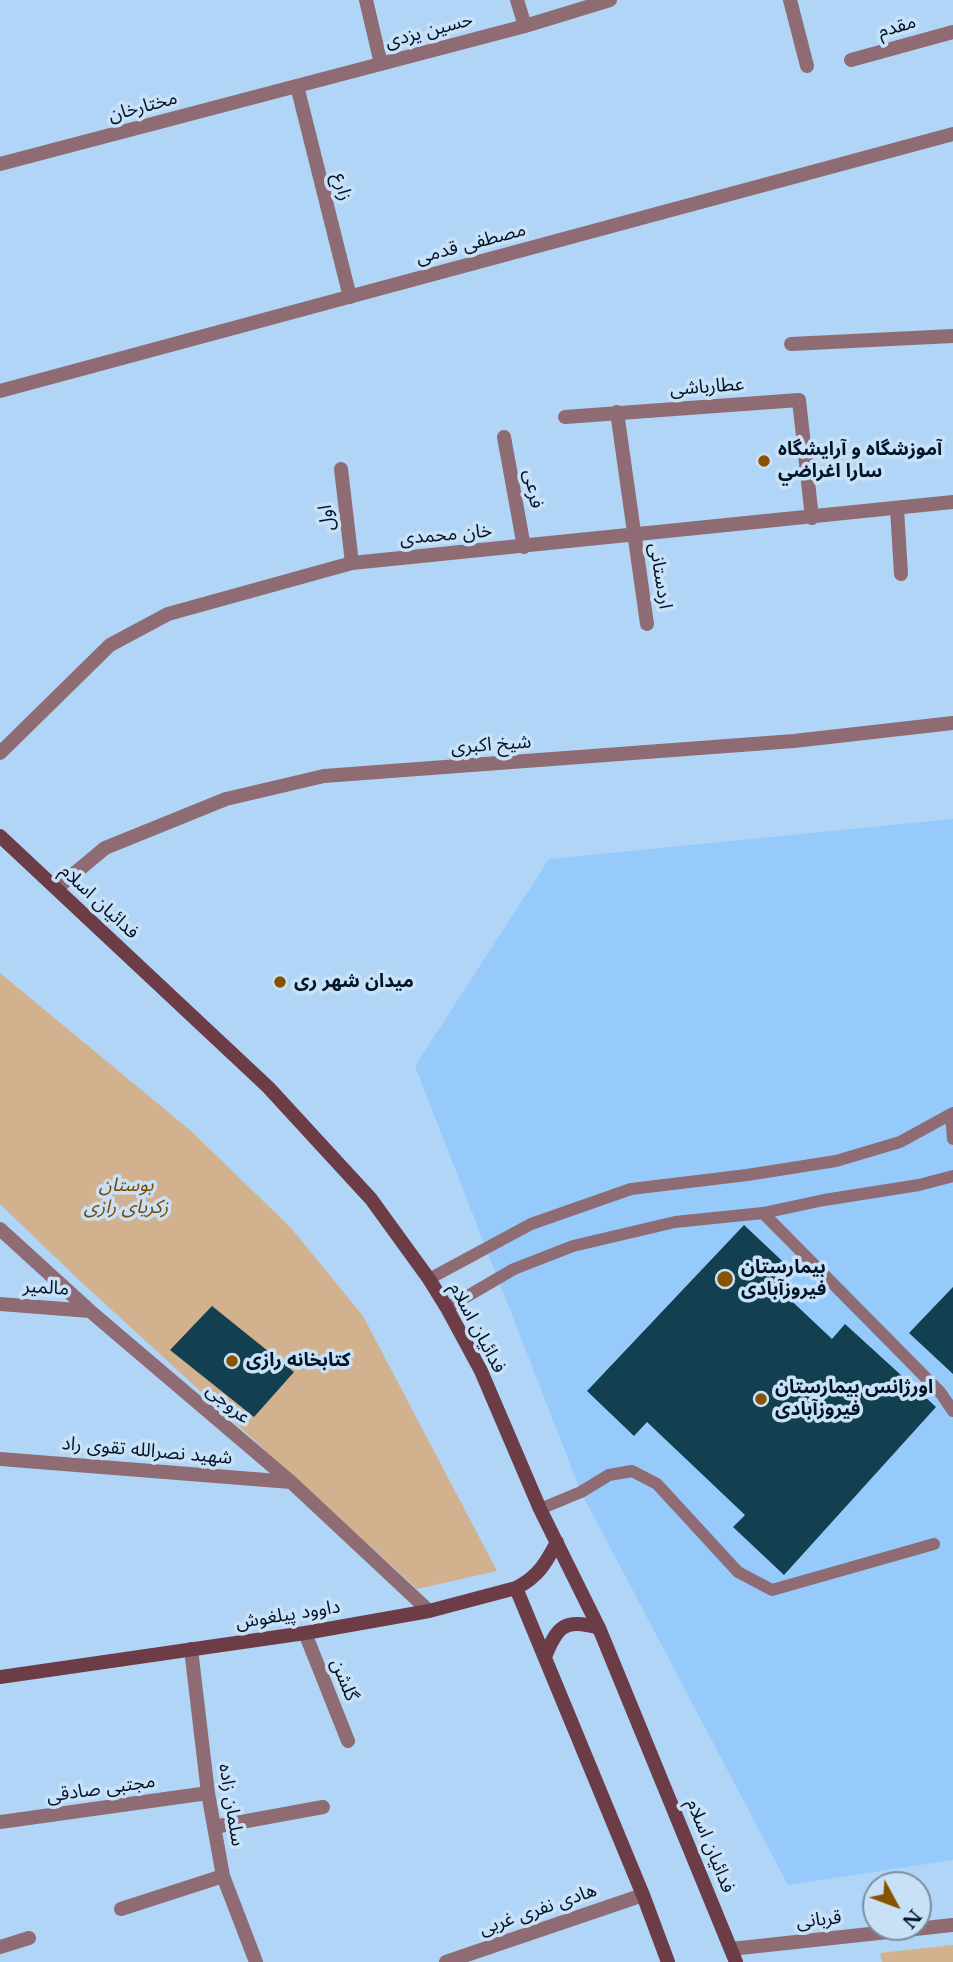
<!DOCTYPE html>
<meta charset="utf-8">
<style>
body{margin:0}
#map{position:relative;width:953px;height:1962px;overflow:hidden;background:#b1d5f6;font-family:"Libre Baskerville",serif}
canvas{display:block}
.north{position:absolute;left:862px;top:1871px;width:70px;height:70px;box-sizing:border-box;background:#c9e1f7;border:2px solid #798fa4;border-radius:50%;rotate:131deg;font-size:19px;font-weight:700;line-height:28px;text-align:center;color:#001428}
.north::after{content:'';display:block;margin:auto;width:24px;height:32px;background:#885201;clip-path:polygon(50% 0,100% 100%,50% 72%,0 100%)}
</style>
<div id="map">
<canvas width="953" height="1962"></canvas>
<div class="north">N</div>
</div>
<script>
const c = document.querySelector('canvas').getContext('2d');
c.lineJoin = 'round';
function paint(path, color) { c.fillStyle = color; c.fill(path, 'evenodd'); }
function trace(path, color, width, dash) { c.strokeStyle = color; c.lineWidth = width; c.lineCap = dash ? 'butt' : 'round'; c.setLineDash(dash || []); c.stroke(path); }
function write(font, color, halo, rows, align = 'center') {
  c.font = font + ' "Libre Baskerville","Noto Sans Arabic",serif'; c.lineWidth = 7; c.setLineDash([]); c.textBaseline = 'middle'; c.strokeStyle = halo; c.fillStyle = color; for (const [text, x, y, turn = 0] of rows) {
    c.save(); c.translate(x, y); c.rotate((+turn || 0) * Math.PI / 180); c.textAlign = isNaN(turn) ? turn : align; if (halo) c.strokeText(text, 0, 0); c.fillText(text, 0, 0); c.restore();
  }
}
paint(new Path2D(`
 M 953,819 L 953,1860 L 788,1885 L 581,1492 L 415,1066 L 549,859 Z`), '#95cafb');
paint(new Path2D(`
 M 0,973 L 191,1131 L 291,1228 L 363,1316 L 497,1571 L 417,1589 L 80,1281 L 0,1204 Z
 M 953,1945 L 953,1962 L 882,1962 L 880,1953 Z`), '#d2b18f');
paint(new Path2D(`
 M 744,1225 L 795,1273 L 780,1290 L 832,1339 L 845,1324 L 936,1407 L 784,1575 L 733,1527 L 745,1515 L 647,1422 L 634,1436 L 587,1391 Z
 M 953,1287 L 953,1374 L 909,1333 Z
 M 212,1306 L 294,1372 L 254,1417 L 170,1350 Z`), '#124050');
trace(new Path2D(`
 M 951,1115 L 953,1139
 M 763,1213 L 940,1392 L 953,1411
 M 429,1279 L 531,1224 L 631,1189 L 747,1175 L 836,1161 L 900,1142 L 953,1113
 M 447,1308 L 514,1269 L 573,1246 L 675,1222 L 763,1213 L 824,1200 L 919,1185 L 953,1176
 M 540,1509 L 581,1492 L 609,1475 L 632,1471 L 657,1484 L 738,1572 L 772,1590 L 934,1544`), '#8f6c73', 12);
trace(new Path2D(`
 M 366,0 L 381,64
 M 517,0 L 525,26
 M 790,0 L 807,66
 M 851,60 L 953,32
 M 297,86 L 350,297
 M 0,164 L 525,26 L 610,0
 M 791,344 L 953,336
 M 617,412 L 647,624
 M 565,417 L 799,400 L 812,518
 M 504,437 L 524,547
 M 341,469 L 352,563
 M 897,509 L 901,574
 M 0,753 L 110,645 L 168,614 L 352,563 L 953,502
 M 0,1229 L 90,1311 L 291,1482 L 429,1611
 M 0,1304 L 90,1311
 M 0,1459 L 291,1482
 M 305,1633 L 348,1741
 M 191,1649 L 208,1793 L 223,1876 L 256,1962
 M 0,1822 L 208,1793
 M 214,1827 L 323,1807
 M 121,1909 L 223,1876
 M 0,1947 L 29,1938
 M 446,1962 L 643,1895`), '#8f6c73', 14);
trace(new Path2D(`
 M 0,391 L 953,134
 M 57,888 L 105,848 L 226,799 L 324,776 L 794,741 L 953,723
 M 731,1949 L 953,1925`), '#8f6c73', 14);
trace(new Path2D(`
 M 0,836 L 268,1087 L 371,1199 L 429,1279 L 447,1308 L 481,1371 L 540,1509 L 599,1628 L 736,1962
 M 516,1588 L 643,1895 L 668,1962
 M 545,1657 C 557,1626 565,1618 599,1628
 M 0,1677 L 305,1633 L 429,1611 L 516,1588 C 538,1577 546,1563 557,1542`), '#6d3d47', 14);
for (const [x, y, r, color] of [
 [764,461,7,"#885201"],
 [280,982,7,"#885201"],
 [725,1279,9,"#885201"],
 [232,1361,7,"#885201"],
 [761,1399,7,"#885201"]
]) { const dot = new Path2D(); dot.arc(x, y, r, 0, 2 * Math.PI); c.fillStyle = color; c.fill(dot); trace(dot, '#c9e1f7', 2.5); }
write('19px', '#001428', '#c9e1f7', [
 ["مقدم",897,27,-16],
 ["حسین یزدی",429,31,-15],
 ["مختارخان",143,107,-15],
 ["زارع",342,187,76],
 ["مصطفی قدمی",471,244,-15],
 ["عطارباشی",707,387,-4],
 ["فرعی",533,489,80],
 ["اول",327,518,-97],
 ["خان محمدی",446,535,-5],
 ["اردستانی",660,576,81],
 ["شیخ اکبری",491,745,-4],
 ["فدائیان اسلام",99,902,43],
 ["مالمیر",46,1288,4],
 ["فدائیان اسلام",477,1328,62],
 ["عروجی",228,1404,40],
 ["شهید نصرالله تقوی راد",147,1451,5],
 ["داوود پیلغوش",288,1615,-9],
 ["گلشن",344,1680,68],
 ["مجتبی صادقی",101,1789,-8],
 ["سلمان زاده",231,1805,81],
 ["فدائیان اسلام",710,1846,68],
 ["هادی نفری غربی",538,1910,-19],
 ["قربانی",819,1920,-6]
]);
write('bold 19px', '#001428', '#c9e1f7', [
 ["آموزشگاه و آرايشگاه",778,450],
 ["سارا اغراضي",778,472],
 ["میدان شهر ری",294,982],
 ["بیمارستان",741,1268],
 ["فیروزآبادی",741,1290],
 ["کتابخانه رازی",246,1361],
 ["اورژانس بیمارستان",775,1388],
 ["فیروزآبادی",775,1410]
], 'left');
write('italic 19px', '#784801', '#c9e1f7', [
 ["بوستان",126,1186],
 ["زکریای رازی",126,1208]
]);
</script>
